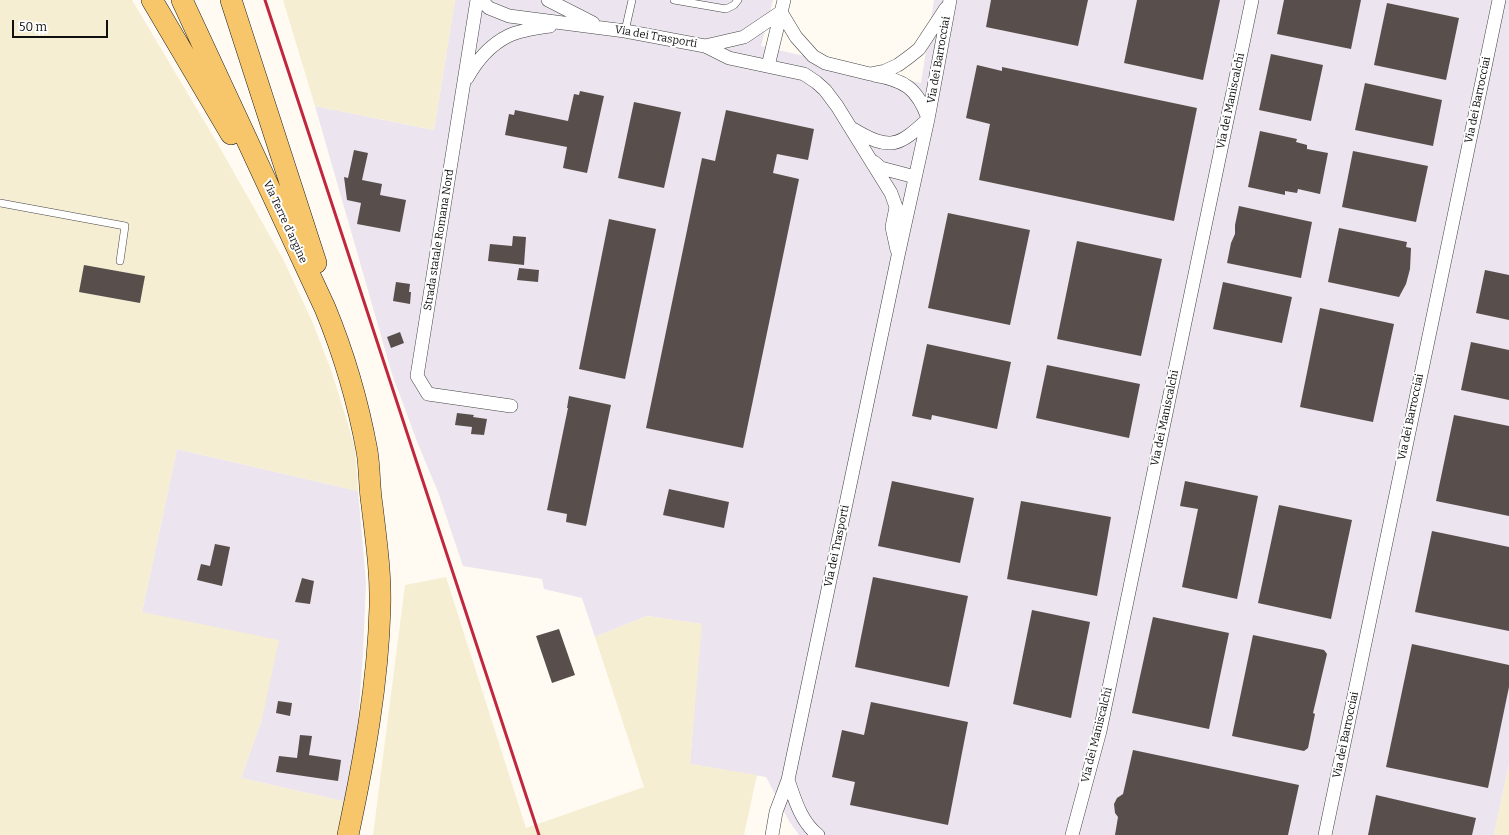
<!DOCTYPE html>
<style>
body{margin:0}
#map{position:relative;width:1509px;height:835px;overflow:hidden;background:#fffbf2;font-family:Bitter,serif}
canvas{display:block}
.scale{position:absolute;left:12px;top:20px;width:96px;height:18px;box-sizing:border-box;border:2px solid #101010;border-top:0;padding-left:5px;font-size:12px;line-height:14px;white-space:nowrap;color:#101010;-webkit-text-stroke:3px #fff;paint-order:stroke}
</style>
<div id="map">
<canvas width="1509" height="835"></canvas>
<div class="scale">50 m</div>
</div>
<script>
const c = document.querySelector('canvas').getContext('2d');
c.lineJoin = 'round';
function paint(path, color) { c.fillStyle = color; c.fill(path, 'evenodd'); }
function trace(path, color, width, dash) { c.strokeStyle = color; c.lineWidth = width; c.lineCap = dash ? 'butt' : 'round'; c.setLineDash(dash || []); c.stroke(path); }
function write(font, color, halo, rows, align = 'center') {
  c.font = font + ' Bitter,serif'; c.lineWidth = 4; c.setLineDash([]); c.textBaseline = 'middle'; c.strokeStyle = halo; c.fillStyle = color; for (const [text, x, y, turn = 0] of rows) {
    c.save(); c.translate(x, y); c.rotate((+turn || 0) * Math.PI / 180); c.textAlign = isNaN(turn) ? turn : align; if (halo) c.strokeText(text, 0, 0); c.fillText(text, 0, 0); c.restore();
  }
}
paint(new Path2D(`
 M 455,0 L 773,0 L 761,46 L 921,83 L 934,0 L 1509,0 L 1509,764 L 1494,835 L 799,835 L 789,821 L 766,777 L 690,764 L 701,624 L 647,616 L 595,637 L 582,598 L 544,589 L 542,579 L 463,566 L 438,492 L 418,444 L 392,374 L 315,106 L 434,130 Z
 M 177,449 L 358,491 L 366,583 L 363,653 L 356,748 L 347,802 L 241,778 L 262,719 L 142,612 Z`), '#ece4ee');
paint(new Path2D(`
 M 0,0 L 132,0 L 216,141 L 266,229 L 284,261 L 312,321 L 331,370 L 347,421 L 355,449 L 358,491 L 177,449 L 142,612 L 279,640 L 262,719 L 241,778 L 347,802 L 339,835 L 0,835 Z
 M 283,0 L 455,0 L 434,130 L 315,106 Z
 M 446,577 L 526,828 L 644,787 L 595,637 L 647,616 L 702,624 L 690,764 L 757,775 L 744,835 L 373,835 L 405,585 Z
 M 1509,764 L 1509,835 L 1494,835 Z`), '#f5eed2');
paint(new Path2D(`
 M 991,0 L 1088,0 L 1078,46 L 986,27 Z
 M 1137,0 L 1220,0 L 1203,80 L 1124,63 Z
 M 1284,0 L 1361,0 L 1351,49 L 1277,34 Z
 M 1387,3 L 1459,18 L 1446,80 L 1374,65 Z
 M 1271,54 L 1323,65 L 1311,121 L 1259,110 Z
 M 977,65 L 1002,71 L 1002,67 L 1197,108 L 1174,221 L 979,180 L 990,124 L 966,118 Z
 M 1365,83 L 1442,100 L 1433,146 L 1355,130 Z
 M 580,91 L 604,96 L 587,173 L 563,168 L 567,147 L 505,135 L 509,114 L 514,115 L 515,110 L 568,121 L 574,94 L 579,95 Z
 M 634,102 L 681,112 L 664,188 L 618,178 Z
 M 726,110 L 814,129 L 808,160 L 777,154 L 773,173 L 799,179 L 743,448 L 646,428 L 702,158 L 715,161 Z
 M 1260,131 L 1297,139 L 1296,142 L 1307,145 L 1307,149 L 1328,153 L 1320,194 L 1298,189 L 1297,193 L 1285,191 L 1285,195 L 1248,187 Z
 M 354,150 L 368,153 L 362,180 L 382,184 L 380,195 L 406,200 L 400,232 L 357,224 L 361,203 L 347,200 L 344,177 L 348,178 Z
 M 1353,151 L 1428,166 L 1416,222 L 1342,207 Z
 M 1239,206 L 1312,222 L 1301,278 L 1227,263 L 1231,243 L 1235,234 L 1235,225 Z
 M 948,213 L 1030,230 L 1010,325 L 928,308 Z
 M 609,219 L 656,229 L 625,379 L 579,369 Z
 M 1339,228 L 1407,242 L 1406,247 L 1411,248 L 1410,269 L 1406,284 L 1399,297 L 1328,282 Z
 M 513,236 L 526,237 L 524,265 L 488,261 L 490,244 L 512,246 Z
 M 1077,241 L 1162,259 L 1141,356 L 1057,339 Z
 M 84,265 L 145,276 L 140,303 L 79,292 Z
 M 519,268 L 539,270 L 538,282 L 517,280 Z
 M 1485,270 L 1509,275 L 1509,320 L 1476,313 Z
 M 396,282 L 410,284 L 409,292 L 411,292 L 410,304 L 393,301 Z
 M 1223,282 L 1292,297 L 1282,343 L 1213,329 Z
 M 1320,308 L 1394,324 L 1373,422 L 1300,407 Z
 M 400,332 L 404,343 L 391,348 L 387,337 Z
 M 1471,342 L 1509,350 L 1509,400 L 1461,390 Z
 M 927,344 L 1011,362 L 997,429 L 932,415 L 931,420 L 912,416 Z
 M 1047,365 L 1140,384 L 1129,438 L 1036,418 Z
 M 569,396 L 611,405 L 586,526 L 566,522 L 567,514 L 547,510 L 568,408 L 567,408 Z
 M 457,413 L 474,415 L 473,417 L 487,419 L 484,435 L 471,434 L 472,427 L 455,425 Z
 M 1454,415 L 1509,426 L 1509,516 L 1436,501 Z
 M 892,481 L 974,498 L 960,563 L 878,546 Z
 M 1185,481 L 1258,496 L 1237,599 L 1182,587 L 1198,509 L 1180,506 Z
 M 669,489 L 729,502 L 724,528 L 663,515 Z
 M 1021,501 L 1111,517 L 1097,596 L 1007,579 Z
 M 1279,505 L 1352,520 L 1331,619 L 1258,603 Z
 M 1432,531 L 1509,547 L 1509,631 L 1415,612 Z
 M 215,544 L 230,547 L 222,586 L 197,580 L 201,564 L 210,566 Z
 M 873,577 L 968,596 L 949,687 L 855,667 Z
 M 302,578 L 314,581 L 310,604 L 295,602 Z
 M 1032,610 L 1090,622 L 1071,718 L 1013,704 Z
 M 1153,617 L 1229,633 L 1209,729 L 1132,713 Z
 M 559,629 L 575,675 L 552,683 L 536,636 Z
 M 1253,635 L 1324,650 L 1327,654 L 1313,713 L 1315,714 L 1308,748 L 1304,751 L 1232,736 Z
 M 1412,644 L 1509,665 L 1509,687 L 1488,788 L 1386,767 Z
 M 278,701 L 292,703 L 290,716 L 276,713 Z
 M 871,702 L 968,722 L 948,825 L 850,805 L 855,782 L 832,777 L 842,730 L 864,735 Z
 M 300,735 L 312,736 L 309,755 L 341,760 L 338,781 L 276,772 L 279,756 L 297,758 Z
 M 1133,750 L 1299,785 L 1288,835 L 1115,835 L 1118,817 L 1115,813 L 1114,804 L 1117,798 L 1123,794 Z
 M 1376,795 L 1476,818 L 1472,835 L 1368,835 Z`), '#584f4c');
const lane = new Path2D(`
 M 674,0 L 726,9 L 734,5 L 738,0
 M 625,31 L 632,0
 M 0,203 L 125,226 L 120,261`);
const street = new Path2D(`
 M 477,0 L 417,376 L 428,394 L 511,406
 M 481,0 L 489,8 L 509,16 L 625,31 L 705,46 L 729,58 L 804,74 L 816,82 L 825,90 L 837,106 L 891,193 L 896,207 L 892,227 L 897,250
 M 548,0 L 593,23
 M 781,12 L 796,37 L 813,56 L 825,63 L 870,74 L 885,71 L 898,65 L 909,57 L 919,49 L 946,8
 M 705,46 L 744,37 L 781,12
 M 768,66 L 784,0
 M 874,75 C 904,80 917,88 928,118
 M 467,78 C 476,62 490,45 508,36 C 520,30 536,28 550,26
 M 853,129 C 890,151 898,147 928,119
 M 874,162 L 881,168 L 915,177
 M 788,780 C 795,800 801,822 818,835
 M 772,835 L 776,812 L 788,780 L 898,256 L 928,119 L 950,0
 M 1072,835 L 1100,731 L 1252,0
 M 1325,835 L 1499,0`);
const primary = new Path2D(`
 M 152,0 L 231,134
 M 182,0 L 325,308 C 344,354 358,402 367,451 C 370,469 369,487 372,505 C 376,539 381,573 380,607 C 378,684 364,760 348,835
 M 231,0 L 316,263`);
trace(lane, '#434343', 8);
trace(street, '#434343', 14);
trace(primary, '#212121', 22);
trace(lane, '#fff', 7);
trace(street, '#fff', 13);
trace(primary, '#f7c66a', 21);
trace(new Path2D(`
 M 265,0 L 539,835`), '#c0273f', 3);
write('11px', '#101010', '#fff', [
 ["Via dei Trasporti",656,37,10],
 ["Via dei Barrocciai",939,60,-80],
 ["Via dei Barrocciai",1478,100,-78],
 ["Via dei Maniscalchi",1231,101,-78],
 ["Via Terre d'argine",285,222,65],
 ["Strada statale Romana Nord",439,240,-81],
 ["Via dei Barrocciai",1411,417,-78],
 ["Via dei Maniscalchi",1165,418,-78],
 ["Via dei Trasporti",837,546,-78],
 ["Via dei Maniscalchi",1097,735,-76],
 ["Via dei Barrocciai",1346,735,-78]
]);
</script>
